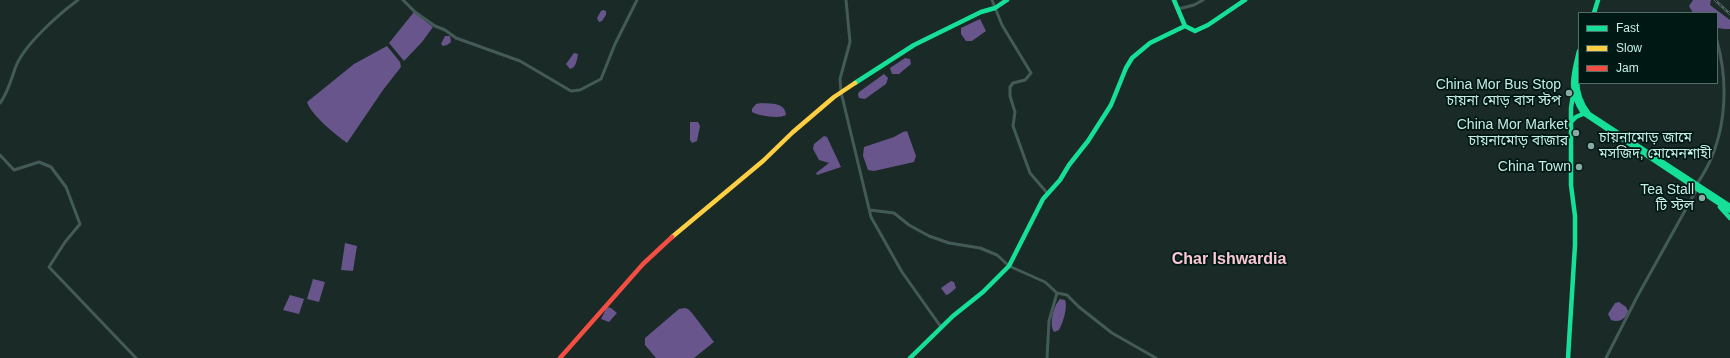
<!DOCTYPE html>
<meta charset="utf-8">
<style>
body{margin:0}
#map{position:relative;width:1730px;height:358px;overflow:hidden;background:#192a27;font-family:Arial,sans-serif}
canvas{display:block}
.legend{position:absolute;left:1578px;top:12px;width:140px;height:72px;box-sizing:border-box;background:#001813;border:1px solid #4f6e67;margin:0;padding:5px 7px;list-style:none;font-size:12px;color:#c5efe6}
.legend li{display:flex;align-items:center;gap:8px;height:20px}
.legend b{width:20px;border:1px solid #4f6e67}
</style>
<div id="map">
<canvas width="1730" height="358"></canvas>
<ul class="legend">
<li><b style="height:5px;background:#16e098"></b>Fast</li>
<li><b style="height:5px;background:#ffcf43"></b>Slow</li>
<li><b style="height:5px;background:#f24e42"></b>Jam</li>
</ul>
</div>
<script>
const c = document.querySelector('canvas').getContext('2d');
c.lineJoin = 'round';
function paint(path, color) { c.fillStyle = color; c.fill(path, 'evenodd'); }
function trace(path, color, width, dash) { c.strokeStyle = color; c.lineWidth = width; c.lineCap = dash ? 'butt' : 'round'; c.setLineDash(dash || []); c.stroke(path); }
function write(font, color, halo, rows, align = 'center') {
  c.font = font + ' Arial,"Noto Sans Bengali",sans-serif'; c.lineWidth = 3.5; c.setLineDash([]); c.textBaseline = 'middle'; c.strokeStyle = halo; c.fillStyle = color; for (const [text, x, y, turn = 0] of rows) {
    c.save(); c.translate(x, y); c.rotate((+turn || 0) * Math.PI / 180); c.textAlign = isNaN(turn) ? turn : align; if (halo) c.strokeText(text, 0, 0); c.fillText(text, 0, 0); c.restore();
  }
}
paint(new Path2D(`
 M 1693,0 L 1711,0 L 1710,5 L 1730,20 L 1730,29 L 1725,29 L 1717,28 L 1717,13 L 1693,13 L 1689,6 Z
 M 603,10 L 606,11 L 606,15 L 602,21 L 599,22 L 597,18 L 601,11 Z
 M 414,12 L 433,27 L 422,42 L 404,61 L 389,43 Z
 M 980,19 L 986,31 L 972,41 L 966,41 L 961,34 L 961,28 Z
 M 445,36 L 450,36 L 451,42 L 447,45 L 443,46 L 441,44 Z
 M 387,46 L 400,62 L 401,67 L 383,90 L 347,143 C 336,135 311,115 307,102 L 354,64 Z
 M 574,53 L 578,54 C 577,60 576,68 570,69 L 566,64 Z
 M 905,58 L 910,59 L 911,64 L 899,74 L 892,74 L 890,68 Z
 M 884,74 L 888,78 L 886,84 L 865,99 L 859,98 L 858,94 L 859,92 Z
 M 761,103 C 771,104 785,102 786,115 C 780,119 759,116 752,112 L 752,109 L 756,104 Z
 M 690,122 L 698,122 L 700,126 L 697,141 L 692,143 L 690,140 Z
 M 907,131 L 916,156 L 914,162 L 874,171 L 868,170 L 863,156 L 864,147 L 894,137 L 903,132 Z
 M 824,136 L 827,137 L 841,167 L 817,175 L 816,173 L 829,163 L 819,160 L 813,149 L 814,144 Z
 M 345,243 L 357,246 L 353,271 L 341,270 Z
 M 313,279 L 325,282 L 319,302 L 307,299 Z
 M 951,281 L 954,282 L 956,288 L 949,294 L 946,295 L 941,288 Z
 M 290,295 L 304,299 L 299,314 L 283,310 Z
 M 1060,299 L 1065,300 C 1068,307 1063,323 1059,330 L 1054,332 C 1049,325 1053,306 1060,299 Z
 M 1619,302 L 1626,307 L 1628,311 C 1626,319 1619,323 1611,320 L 1608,314 L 1615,303 Z
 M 607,307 L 611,308 L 617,313 L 609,322 L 601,319 Z
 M 685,308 L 688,309 L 692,313 L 714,342 L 694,358 L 656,358 L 645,345 L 645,338 L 679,309 Z`), '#68558b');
trace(new Path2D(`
 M 403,0 L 415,12 L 435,26 L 445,30 L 456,38 L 520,61 L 571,91 L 580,90 L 601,79 L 615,44 L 637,0
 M 846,0 L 850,42 L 840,79 L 841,92 L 871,217 L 902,272 L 941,327
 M 992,0 L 1002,25 L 1031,73 L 1025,80 L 1013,83 L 1010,87 L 1010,96 L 1015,112 L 1013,126 L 1030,173 L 1048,194
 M 1178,9 L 1194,5 L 1203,0
 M 0,103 C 9,91 11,79 16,66 C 25,44 59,14 78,0
 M 0,155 L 14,170 L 39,162 L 51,167 L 66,187 L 80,224 L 65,242 L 49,267 L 136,358
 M 1696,185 C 1726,144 1730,88 1717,41
 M 870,210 L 894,213 L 909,225 L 929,236 L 949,243 L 980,248 L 997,255 L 1009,266 L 1045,282 L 1057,293 L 1067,295 L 1079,307 L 1112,333 L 1156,358
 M 1047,358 L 1049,321 L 1057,293
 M 1606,358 L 1637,297 L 1697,189`), '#445a57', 3);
trace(new Path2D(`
 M 1174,0 L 1185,26 L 1195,31 L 1208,25 L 1245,0
 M 1594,13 L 1598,0
 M 1579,51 C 1573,75 1568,91 1583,113 L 1730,211
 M 1578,69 C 1575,86 1578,100 1589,114 L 1730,206
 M 855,83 L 914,45 L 981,12 L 995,8 L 1007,0
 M 1571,122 L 1576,117 L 1585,113
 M 1720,207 L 1730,218
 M 910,358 L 953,316 L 983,292 L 1009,266 L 1043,199 L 1060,180 L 1069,165 L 1088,141 L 1111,105 L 1126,68 L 1132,58 L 1150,43 L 1185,26
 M 1568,358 L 1575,245 L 1575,216 L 1571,185 L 1571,108 L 1573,95`), '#16e098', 4.5);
trace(new Path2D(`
 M 672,237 L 763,161 L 793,132 L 834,97 L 855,83`), '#ffcf43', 4.5);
trace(new Path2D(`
 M 560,358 L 643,264 L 672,237`), '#f24e42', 4.5);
const rail = new Path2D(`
 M 1715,0 L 1730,14`);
trace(rail, '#546663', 2.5);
trace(rail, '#001813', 1, [3]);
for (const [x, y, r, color] of [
 [1569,93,4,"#89aaa3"],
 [1576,133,4,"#89aaa3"],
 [1591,146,4,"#89aaa3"],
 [1579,167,4,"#89aaa3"],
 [1702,198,4,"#89aaa3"]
]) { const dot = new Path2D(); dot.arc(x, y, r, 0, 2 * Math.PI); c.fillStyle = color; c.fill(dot); trace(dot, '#001813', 1.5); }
write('14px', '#c5efe6', '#001813', [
 ["China Mor Bus Stop",1561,85],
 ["চায়না মোড় বাস স্টপ",1561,101],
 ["China Mor Market",1568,125],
 ["চায়নামোড় বাজার",1568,141],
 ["চায়নামোড় জামে",1599,138,"left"],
 ["মসজিদ, মোমেনশাহী",1599,154,"left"],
 ["China Town",1571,167],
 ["Tea Stall",1694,190],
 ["টি স্টল",1694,206]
], 'right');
write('bold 16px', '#fac7d4', '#001813', [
 ["Char Ishwardia",1229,260]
]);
</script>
